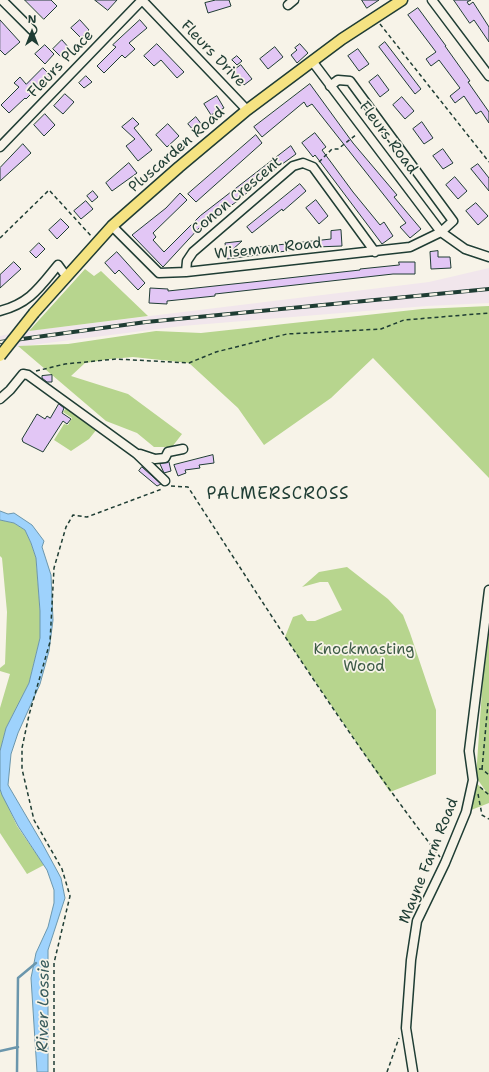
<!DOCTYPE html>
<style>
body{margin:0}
#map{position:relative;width:489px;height:1072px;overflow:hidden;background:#f7f3e8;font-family:"Shantell Sans",sans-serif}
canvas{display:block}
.north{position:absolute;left:12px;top:12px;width:40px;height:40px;-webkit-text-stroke:3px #f7f3e8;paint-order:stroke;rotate:0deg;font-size:11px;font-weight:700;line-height:16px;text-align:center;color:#1f3d34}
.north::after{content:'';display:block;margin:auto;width:14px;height:18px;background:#1f3d34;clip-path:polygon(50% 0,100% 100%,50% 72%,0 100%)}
</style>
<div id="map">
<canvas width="489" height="1072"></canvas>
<div class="north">N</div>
</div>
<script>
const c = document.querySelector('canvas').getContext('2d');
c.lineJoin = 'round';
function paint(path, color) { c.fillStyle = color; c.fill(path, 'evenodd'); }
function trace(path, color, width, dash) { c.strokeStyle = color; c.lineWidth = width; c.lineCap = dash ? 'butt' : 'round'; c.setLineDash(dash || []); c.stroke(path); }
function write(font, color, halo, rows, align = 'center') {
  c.font = font + ' "Shantell Sans",sans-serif'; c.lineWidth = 3.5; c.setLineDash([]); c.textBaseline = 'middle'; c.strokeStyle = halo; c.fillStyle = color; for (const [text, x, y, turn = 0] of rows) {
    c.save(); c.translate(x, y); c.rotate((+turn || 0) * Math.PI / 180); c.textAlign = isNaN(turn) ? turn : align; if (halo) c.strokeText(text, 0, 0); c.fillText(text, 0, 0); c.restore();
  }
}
paint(new Path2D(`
 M 489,268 L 489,303 L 427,306 L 182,326 L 0,349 L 0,336 L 19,332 L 429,282 Z`), '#f1e6ec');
paint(new Path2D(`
 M 85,269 L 94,276 L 101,271 L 148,316 L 29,331 Z
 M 489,306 L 489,478 L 373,358 L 331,398 L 264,445 L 238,408 L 189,363 L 133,357 L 111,359 L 85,363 L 71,376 L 128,394 L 182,434 L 172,447 L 154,447 L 137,433 L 106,421 L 18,346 L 68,344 L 156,331 L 201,333 L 422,309 Z
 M 67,407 L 97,429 L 89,439 L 71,451 L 54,440 L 64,424 L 68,425 L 72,418 L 63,412 Z
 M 0,520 L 14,523 L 25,530 L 31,543 L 36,558 L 40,611 L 40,638 L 29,683 L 6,728 L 0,751 L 0,708 L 10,674 L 0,671 L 0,668 L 5,664 L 7,612 L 2,558 L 0,556 Z
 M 347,567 L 388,599 L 403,615 L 410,633 L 436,710 L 436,774 L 390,792 L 285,637 L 293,617 L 302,614 L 307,621 L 315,621 L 342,610 L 328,582 L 320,582 L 302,587 L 319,572 Z
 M 489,590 L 489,803 L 466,812 L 473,780 L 487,793 L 476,777 Z
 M 0,789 L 17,826 L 44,865 L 27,874 L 0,833 Z`), '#b7d58e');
const water = new Path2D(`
 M 0,511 L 8,514 L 14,513 L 32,525 L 44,541 L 42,547 L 51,575 L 53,620 L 49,651 L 40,684 L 18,733 L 11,754 L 8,785 L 42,843 L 61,878 L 65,898 L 48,950 L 48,1072 L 37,1072 L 31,978 L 36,953 L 48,927 L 54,903 L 54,890 L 47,870 L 18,826 L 2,795 L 0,789 L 0,751 L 6,728 L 29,683 L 40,638 L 40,611 L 36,558 L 31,543 L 25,530 L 14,523 L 0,520 Z`);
paint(water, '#9ed2fc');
trace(water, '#6b96ac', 1);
trace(new Path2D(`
 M 0,1051 L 18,1047
 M 17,1072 L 18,978 L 36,963`), '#6b96ac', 2.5);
const building = new Path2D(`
 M 25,0 L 51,0 L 57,6 L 44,19 Z
 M 95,0 L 117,0 L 108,10 Z
 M 216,0 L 229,0 L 231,6 L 208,13 L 205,3 Z
 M 362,0 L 379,0 L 367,8 Z
 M 454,0 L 471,0 L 467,2 L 469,5 L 473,2 L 489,27 L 489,42 L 474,20 L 470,23 Z
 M 418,8 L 446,46 L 445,46 L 470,81 L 468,82 L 489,112 L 489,123 L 481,111 L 476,114 L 464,96 L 455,103 L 450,96 L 460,88 L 439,60 L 431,66 L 426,59 L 436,52 L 408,15 Z
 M 0,20 L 20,42 L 5,55 L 0,50 Z
 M 80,20 L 89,30 L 81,38 L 71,28 Z
 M 140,20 L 147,28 L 129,43 L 135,49 L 125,58 L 122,55 L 104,73 L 97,66 L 116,47 L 113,45 Z
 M 62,40 L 70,49 L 61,57 L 53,49 Z
 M 385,42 L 421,89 L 415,94 L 379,47 Z
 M 157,44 L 184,72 L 177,78 L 161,60 L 154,66 L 144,56 Z
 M 300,44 L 308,53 L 297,63 L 291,55 L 297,50 L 295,48 Z
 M 45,45 L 54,54 L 45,64 L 35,54 Z
 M 275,47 L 283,57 L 268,69 L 260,59 Z
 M 358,49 L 369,64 L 359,71 L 348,56 Z
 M 237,56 L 242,61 L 237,65 L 232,60 Z
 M 241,65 L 252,79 L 244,85 L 233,71 Z
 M 43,68 L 50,75 L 26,99 L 25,98 L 9,113 L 1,105 L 19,87 L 14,83 L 20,77 L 26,84 Z
 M 378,75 L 389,90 L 380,97 L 369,82 Z
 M 86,76 L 92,82 L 84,88 L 79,83 Z
 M 310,84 L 353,143 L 397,195 L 394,197 L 421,229 L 410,238 L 400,227 L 406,223 L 312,104 L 307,107 L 304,102 L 262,137 L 254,127 Z
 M 65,94 L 74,102 L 63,114 L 54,106 Z
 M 217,96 L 224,108 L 211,115 L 204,104 Z
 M 402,97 L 414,111 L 405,119 L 393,105 Z
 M 45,114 L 55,125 L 44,136 L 34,125 Z
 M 196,117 L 202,125 L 194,131 L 188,124 Z
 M 133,118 L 139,124 L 134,128 L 152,150 L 138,161 L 126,146 L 135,139 L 122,127 Z
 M 422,122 L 433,138 L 424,144 L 413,129 Z
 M 168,124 L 179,136 L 167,147 L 156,135 Z
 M 315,133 L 326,147 L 322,150 L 353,192 L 380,225 L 384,222 L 393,236 L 382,244 L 315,155 L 313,157 L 302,143 Z
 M 256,135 L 262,143 L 196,202 L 188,194 Z
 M 23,144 L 31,153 L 0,181 L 0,168 Z
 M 291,146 L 296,154 L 263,178 L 239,200 L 200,227 L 163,267 L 132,235 L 166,208 L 180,193 L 187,200 L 153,233 L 156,237 L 153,240 L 164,252 L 200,216 Z
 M 443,149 L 453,163 L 443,169 L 433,156 Z
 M 129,163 L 137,173 L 112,191 L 106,183 Z
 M 478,164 L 489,178 L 489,191 L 471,169 Z
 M 455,177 L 467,191 L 458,199 L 446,185 Z
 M 300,184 L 306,191 L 283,211 L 282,209 L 252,233 L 247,227 Z
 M 93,191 L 98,197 L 92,202 L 87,196 Z
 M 316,200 L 328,216 L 319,224 L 306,208 Z
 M 86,201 L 93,209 L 81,219 L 74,211 Z
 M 476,203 L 488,216 L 478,225 L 466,211 Z
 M 61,219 L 69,227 L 57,239 L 49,230 Z
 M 341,230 L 342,246 L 316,247 L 227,259 L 225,243 L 242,241 L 232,250 L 331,239 L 331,231 Z
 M 39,243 L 45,249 L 36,258 L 30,252 Z
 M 438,251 L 438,257 L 450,257 L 451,268 L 431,269 L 430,252 Z
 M 117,252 L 145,283 L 138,290 L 119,270 L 115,274 L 105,263 Z
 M 14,262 L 21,269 L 0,288 L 0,275 Z
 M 399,262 L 415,262 L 415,274 L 393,274 L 215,294 L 215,296 L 167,301 L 167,304 L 149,303 L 150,288 L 168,289 L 168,291 L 252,282 L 360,270 L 360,269 L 399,265 Z
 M 52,375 L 52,382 L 47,382 L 42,378 L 42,376 Z
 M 59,404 L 64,408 L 62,413 L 71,419 L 67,424 L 63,421 L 43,452 L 23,442 L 22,439 L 37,414 L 45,419 L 47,416 L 50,418 Z
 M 213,455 L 214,463 L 199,465 L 200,468 L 185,470 L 186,473 L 178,476 L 174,465 Z
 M 169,462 L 171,471 L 164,473 L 160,464 Z
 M 142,467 L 161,484 L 157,486 L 139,471 Z`);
paint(building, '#e2c6f5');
trace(building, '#1f3d34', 1);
const minor = new Path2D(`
 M 2,0 L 32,30
 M 142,0 L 247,110
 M 432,0 L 489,76
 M 288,5 L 294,0
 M 312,61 L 441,232 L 465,249 L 489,257
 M 0,147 L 142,0
 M 112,226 L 159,273 L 186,272 L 410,247 L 441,232 L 453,221 L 350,81 L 338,80 L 330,86
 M 186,272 L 187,261 L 193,252 L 293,166 L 303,163 L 313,167 L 375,252
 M 0,311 C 30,303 39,288 58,265 L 66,276
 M 0,399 L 10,390 L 23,374 L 28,375 L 137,454 L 165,481
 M 140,454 L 155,459 L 165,458 L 168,452 L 183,449
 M 413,1072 L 406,1028 L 411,960 L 417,921 L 445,863 L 466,812 L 473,780 L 469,751 L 489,590`);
const major = new Path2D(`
 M 34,313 L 112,226 L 179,167 L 247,110 L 342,39 L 402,0`);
trace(minor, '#1f3d34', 11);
trace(major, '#1f3d34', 13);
trace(new Path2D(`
 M 380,24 L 489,162
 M 319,162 L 332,149 L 338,149 L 357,134
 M 0,238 L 49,190 L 92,237
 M 36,371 L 65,364 L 116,359 L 189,363 L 216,352 L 287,334 L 381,329 L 404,320 L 489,313
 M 171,486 L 188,487 C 269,612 349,739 440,857
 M 479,769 L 482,769 L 489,775
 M 482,769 L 488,703
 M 480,787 L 489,795
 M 478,794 L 482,815 L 489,819
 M 54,1072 L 54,963 L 70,896 L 62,869 L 34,820 L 22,769 L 22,748 L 29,715 L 50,642 L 54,568 L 66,527 L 73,515 L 87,517 L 162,489
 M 387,1072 L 399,1038`), '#1f3d34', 1.5, [4, 3]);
trace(minor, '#f7f3e8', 8);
trace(major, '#f5e382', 10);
const rail = new Path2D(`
 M 0,342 L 146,322 L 489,289`);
trace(rail, '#1f3d34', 4);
trace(rail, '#f7f3e8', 2.5, [8]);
const majorBridge = new Path2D(`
 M 0,356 L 34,313`);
trace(majorBridge, '#1f3d34', 13, []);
trace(majorBridge, '#f5e382', 10);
write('15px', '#1f3d34', '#f7f3e8', [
 ["Fleurs Drive",213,54,46],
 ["Fleurs Place",61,64,-46],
 ["Fleurs Road",388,138,53],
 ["Pluscarden Road",177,150,-41],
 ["Conon Crescent",237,196,-40],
 ["Wiseman Road",268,249,-6],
 ["Mayne Farm Road",429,861,-68]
]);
write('15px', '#3d5b46', '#f7f3e8', [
 ["Knockmasting",364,650],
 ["Wood",364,667]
]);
write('italic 16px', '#385b5c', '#f7f3e8', [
 ["River Lossie",44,1006,-89]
]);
c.letterSpacing = '1px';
write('17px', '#1f3d34', '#f7f3e8', [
 ["PALMERSCROSS",278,495]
]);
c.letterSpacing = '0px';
</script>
